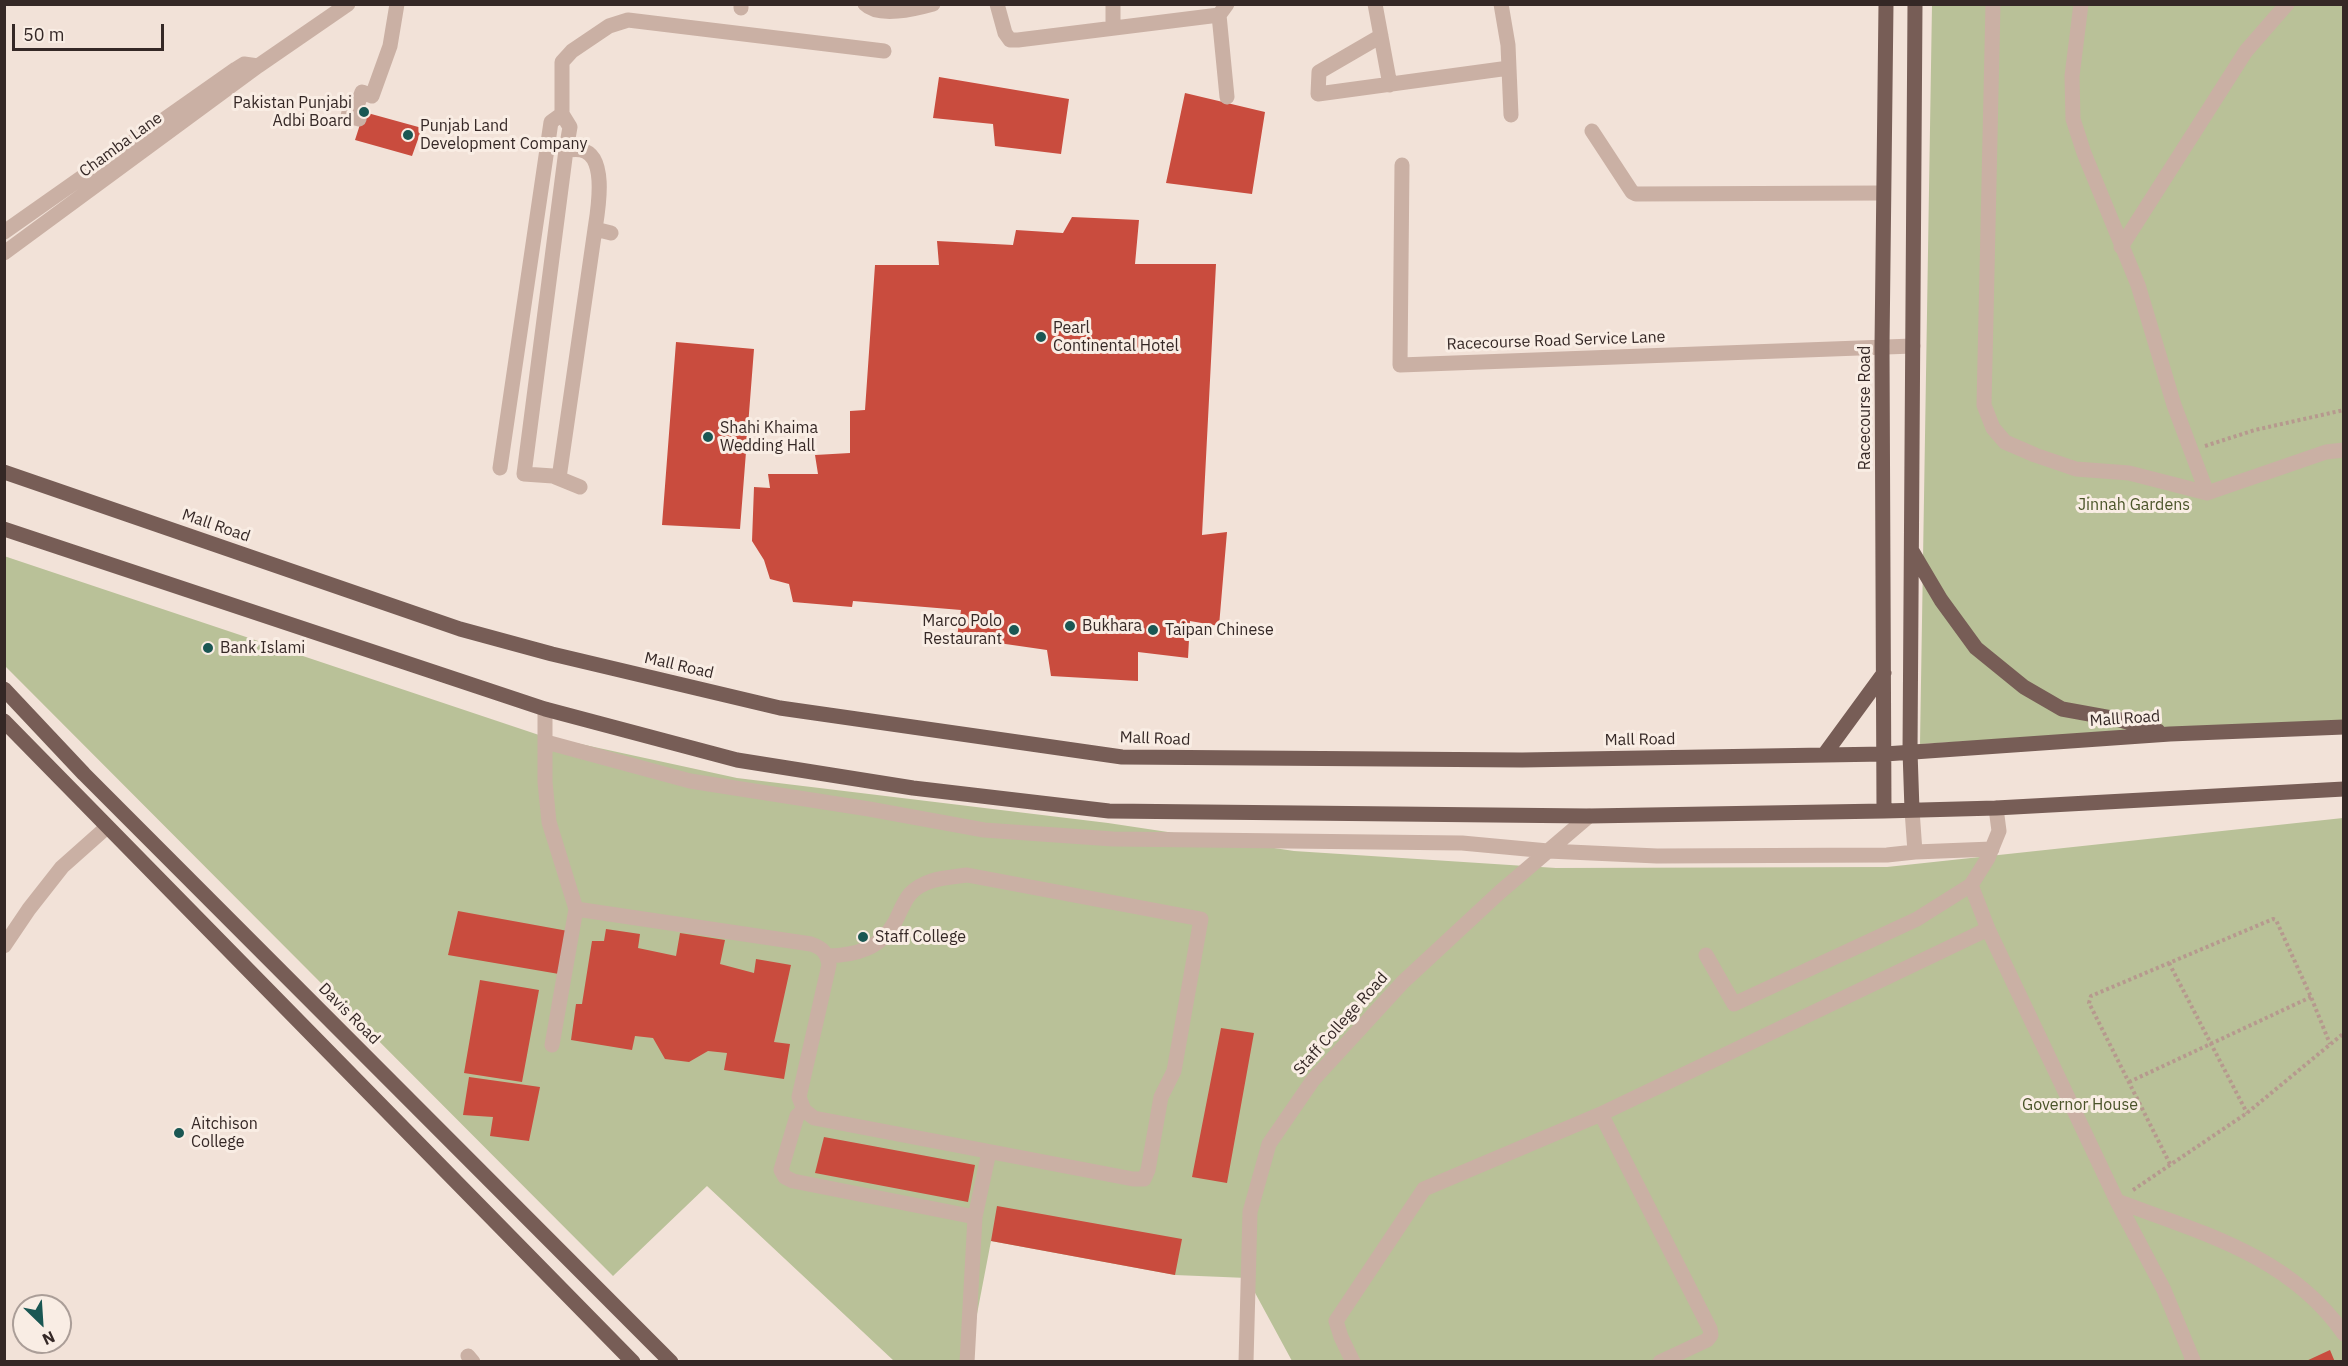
<!DOCTYPE html>
<style>
body{margin:0}
#map{position:relative;width:2348px;height:1366px;overflow:hidden;background:#f2e2d8;font-family:"IBM Plex Sans",sans-serif}
canvas{display:block}
.frame{position:absolute;inset:0;border:6px solid #352826;pointer-events:none}
.north{position:absolute;left:12px;top:1294px;width:60px;height:60px;box-sizing:border-box;background:#f9ede4;border:2px solid #ab9e98;border-radius:50%;rotate:155deg;font-size:16px;font-weight:700;line-height:24px;text-align:center;color:#352826}
.north::after{content:'';display:block;margin:auto;width:21px;height:27px;background:#1a5753;clip-path:polygon(50% 0,100% 100%,50% 72%,0 100%)}
.scale{position:absolute;left:12px;top:24px;width:152px;height:27px;box-sizing:border-box;border:3px solid #352826;border-top:0;padding-left:8px;font-size:18px;line-height:21px;white-space:nowrap;color:#352826;-webkit-text-stroke:4px #f9ede4;paint-order:stroke}
</style>
<div id="map">
<canvas width="2348" height="1366"></canvas>
<div class="frame"></div>
<div class="north">N</div>
<div class="scale">50 m</div>
</div>
<script>
const c = document.querySelector('canvas').getContext('2d');
c.lineJoin = 'round';
function paint(path, color) { c.fillStyle = color; c.fill(path, 'evenodd'); }
function trace(path, color, width, dash) { c.strokeStyle = color; c.lineWidth = width; c.lineCap = dash ? 'butt' : 'round'; c.setLineDash(dash || []); c.stroke(path); }
function write(font, color, halo, rows, align = 'center') {
  c.font = font + ' "IBM Plex Sans",sans-serif'; c.lineWidth = 6; c.setLineDash([]); c.textBaseline = 'middle'; c.strokeStyle = halo; c.fillStyle = color; for (const [text, x, y, turn = 0] of rows) {
    c.save(); c.translate(x, y); c.rotate((+turn || 0) * Math.PI / 180); c.textAlign = isNaN(turn) ? turn : align; if (halo) c.strokeText(text, 0, 0); c.fillText(text, 0, 0); c.restore();
  }
}
paint(new Path2D(`
 M 1932,5 L 2343,5 L 2343,720 L 1920,744 Z
 M 4,556 L 539,735 L 737,778 L 1108,823 L 1294,851 L 1556,868 L 1887,867 L 2343,818 L 2343,1361 L 1292,1361 L 1247,1278 L 1175,1275 L 991,1241 L 968,1361 L 894,1361 L 707,1186 L 613,1276 L 5,666 Z`), '#b9c198');
paint(new Path2D(`
 M 939,77 L 1069,99 L 1061,154 L 995,146 L 993,124 L 933,118 Z
 M 1185,93 L 1265,112 L 1252,194 L 1166,183 Z
 M 364,112 L 422,128 L 412,156 L 355,140 Z
 M 1072,217 L 1139,220 L 1135,264 L 1216,264 L 1202,535 L 1227,532 L 1219,626 L 1190,621 L 1188,658 L 1138,652 L 1138,681 L 1051,676 L 1047,650 L 957,637 L 961,610 L 853,601 L 852,607 L 793,602 L 789,584 L 770,579 L 764,560 L 752,541 L 754,487 L 770,488 L 768,474 L 818,474 L 815,455 L 850,453 L 850,411 L 865,410 L 875,265 L 939,265 L 937,241 L 1013,245 L 1016,230 L 1063,233 Z
 M 676,342 L 754,349 L 740,529 L 662,525 Z
 M 458,911 L 568,931 L 559,974 L 448,955 Z
 M 606,929 L 640,934 L 638,948 L 676,956 L 680,933 L 725,940 L 720,964 L 754,973 L 756,959 L 791,965 L 774,1042 L 790,1044 L 784,1079 L 724,1070 L 727,1053 L 708,1051 L 689,1062 L 665,1059 L 653,1038 L 635,1036 L 632,1050 L 571,1040 L 576,1004 L 582,1004 L 592,941 L 604,941 Z
 M 480,980 L 539,990 L 522,1082 L 464,1073 Z
 M 1221,1028 L 1254,1033 L 1227,1183 L 1192,1177 Z
 M 469,1077 L 540,1087 L 529,1141 L 490,1136 L 493,1117 L 463,1115 Z
 M 824,1137 L 975,1165 L 968,1202 L 815,1173 Z
 M 997,1206 L 1182,1239 L 1175,1275 L 991,1241 Z
 M 2330,1350 L 2335,1362 L 2304,1362 Z`), '#c94c3e');
trace(new Path2D(`
 M 2205,446 L 2255,430 L 2344,410
 M 2169,963 L 2247,1113
 M 2129,1082 L 2311,997
 M 2170,1164 L 2089,1003 L 2091,996 L 2273,919 L 2276,920 L 2311,997 L 2330,1044
 M 2133,1190 L 2247,1113 L 2344,1033`), '#b6998e', 4, [3, 3]);
trace(new Path2D(`
 M 741,4 L 741,8
 M 865,4 C 879,18 915,9 933,4
 M 997,4 L 1005,33 L 1010,40 L 1018,40 L 1219,15 L 1227,4
 M 1113,4 L 1113,28
 M 1375,4 L 1390,85
 M 1501,4 L 1508,45 L 1511,115
 M 1993,4 L 1984,405 L 1993,428 L 2005,442 L 2035,455 L 2076,469 L 2129,473 L 2207,493 L 2326,452 L 2344,450
 M 2081,4 L 2072,76 L 2073,119 L 2084,153 L 2138,285 L 2174,405 L 2207,493
 M 1219,15 L 1227,97
 M 1381,36 L 1319,72 L 1318,94 L 1509,68
 M 359,119 L 348,116 L 351,104 L 357,106 L 362,92 L 372,96 L 390,46 L 397,4
 M 1592,131 L 1632,192 L 1636,194 L 1883,193
 M 566,150 L 570,127 L 562,114 L 562,62 L 572,51 L 609,26 L 628,20 L 884,51
 M 1402,165 L 1400,365 L 1913,346
 M 4,232 L 236,69 L 244,64 L 258,66
 M 2121,247 L 2246,51 L 2287,4
 M 4,253 L 258,66 L 348,4
 M 500,468 L 551,122 L 562,114
 M 559,478 L 595,229
 M 580,487 L 553,476 L 524,474 L 566,150 C 570,150 576,149 581,150 C 608,155 598,210 595,229 L 611,233
 M 545,709 L 545,782 L 549,822 L 576,909 L 811,944 C 823,948 827,953 829,965 L 799,1097 L 804,1110 L 814,1118 L 1133,1179 L 1144,1179 L 1148,1170 L 1161,1097 L 1174,1071 L 1201,919 L 967,875 C 947,878 925,878 910,894 C 904,901 899,914 895,922 C 880,949 856,955 828,956
 M 546,742 L 690,781 L 869,809 L 984,830 L 1113,839 L 1462,843 L 1548,851 L 1657,856 L 1887,855 L 1915,852 L 1912,810
 M 1915,852 L 1992,849
 M 1971,885 L 1988,929 L 2117,1201 L 2164,1290 L 2193,1360 L 2191,1362
 M 4,946 L 29,909 L 62,867 L 107,827
 M 1706,955 L 1734,1004 L 1917,919 L 1971,885 L 1988,858 L 1999,831 L 1996,808
 M 552,1045 L 576,909
 M 804,1110 L 797,1116 L 781,1170 L 785,1177 L 793,1181 L 975,1217
 M 1601,1114 L 1710,1329 L 1711,1335 L 1707,1340 L 1660,1362
 M 2117,1201 C 2202,1233 2290,1256 2344,1334
 M 468,1356 L 473,1362
 M 967,1362 L 975,1217 L 989,1152
 M 1246,1362 L 1250,1212 L 1269,1144 L 1313,1080 L 1403,982 L 1500,892 L 1589,816
 M 1353,1362 L 1341,1337 L 1336,1321 L 1424,1189 L 1601,1114 L 1988,929`), '#cab0a4', 15);
trace(new Path2D(`
 M 4,472 L 460,629 L 552,654 L 780,708 L 1122,757 L 1522,760 L 1885,754 L 2170,734 L 2344,727
 M 4,529 L 545,709 L 737,760 L 913,788 L 1109,811 L 1589,816 L 1884,811 L 1996,808 L 2344,789
 M 1912,551 L 1941,600 L 1976,648 L 2024,687 L 2062,709 L 2117,719 L 2158,731
 M 4,689 L 84,774 L 671,1362
 M 4,721 L 633,1362
 M 1824,755 L 1884,673
 M 1912,810 L 1910,751 L 1915,4
 M 1884,811 L 1882,346 L 1886,4`), '#775d56', 15);
for (const [x, y, r, color] of [
 [364,112,6,"#1a5753"],
 [408,135,6,"#1a5753"],
 [1041,337,6,"#1a5753"],
 [708,437,6,"#1a5753"],
 [1070,626,6,"#1a5753"],
 [1014,630,6,"#1a5753"],
 [1153,630,6,"#1a5753"],
 [208,648,6,"#1a5753"],
 [863,937,6,"#1a5753"],
 [179,1133,6,"#1a5753"]
]) { const dot = new Path2D(); dot.arc(x, y, r, 0, 2 * Math.PI); c.fillStyle = color; c.fill(dot); trace(dot, '#f9ede4', 2); }
write('16px', '#352826', '#f9ede4', [
 ["Pakistan Punjabi",352,103,"right"],
 ["Adbi Board",352,121,"right"],
 ["Punjab Land",420,126],
 ["Development Company",420,144],
 ["Pearl",1053,328],
 ["Continental Hotel",1053,346],
 ["Shahi Khaima",720,428],
 ["Wedding Hall",720,446],
 ["Marco Polo",1002,621,"right"],
 ["Restaurant",1002,639,"right"],
 ["Bukhara",1082,626],
 ["Taipan Chinese",1165,630],
 ["Bank Islami",220,648],
 ["Staff College",875,937],
 ["Aitchison",191,1124],
 ["College",191,1142]
], 'left');
write('16px', '#352826', '#f9ede4', [
 ["Chamba Lane",121,145,-36],
 ["Racecourse Road Service Lane",1556,341,-2],
 ["Racecourse Road",1865,408,-90],
 ["Mall Road",216,526,19],
 ["Mall Road",679,666,13],
 ["Mall Road",2125,719,-4],
 ["Mall Road",1155,739,2],
 ["Mall Road",1640,740,-1],
 ["Davis Road",349,1014,45],
 ["Staff College Road",1341,1024,-48]
]);
write('16px', '#4a5429', '#f9ede4', [
 ["Jinnah Gardens",2134,505],
 ["Governor House",2080,1105]
]);
</script>
